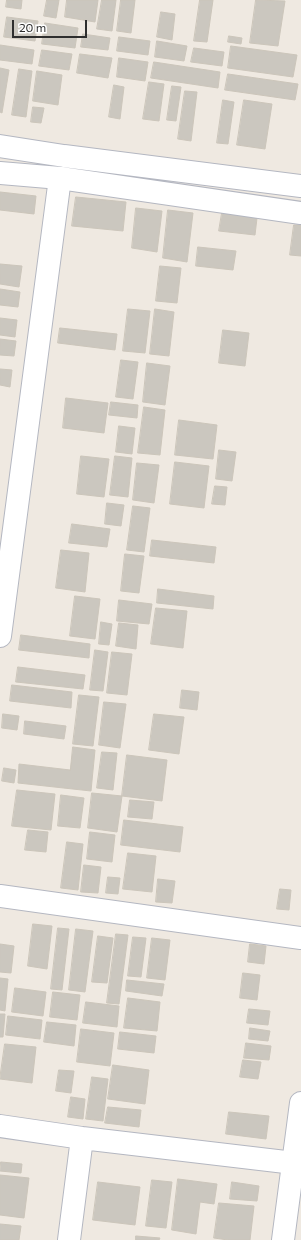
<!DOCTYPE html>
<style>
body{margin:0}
#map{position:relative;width:301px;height:1240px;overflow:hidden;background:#efe9e1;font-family:Commissioner,sans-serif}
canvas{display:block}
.scale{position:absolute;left:12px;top:20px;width:75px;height:18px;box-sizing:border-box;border:2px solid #2e2e2e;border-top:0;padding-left:5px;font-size:12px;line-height:14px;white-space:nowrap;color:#2e2e2e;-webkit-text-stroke:3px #fff;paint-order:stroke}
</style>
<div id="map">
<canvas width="301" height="1240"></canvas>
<div class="scale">20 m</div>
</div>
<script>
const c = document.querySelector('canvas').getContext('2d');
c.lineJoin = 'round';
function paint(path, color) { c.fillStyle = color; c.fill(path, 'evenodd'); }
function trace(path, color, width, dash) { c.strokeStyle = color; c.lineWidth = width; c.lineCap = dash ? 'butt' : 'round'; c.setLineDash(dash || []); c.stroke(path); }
const building = new Path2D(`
 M 7,0 L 22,0 L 21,9 L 6,7 Z
 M 47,0 L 59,0 L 56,18 L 44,16 Z
 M 67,0 L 98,0 L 95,22 L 65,17 Z
 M 102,0 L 116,0 L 112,31 L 97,29 Z
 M 121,0 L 135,0 L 131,33 L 117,31 Z
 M 200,0 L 213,0 L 207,42 L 194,41 Z
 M 256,0 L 285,1 L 278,46 L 250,43 Z
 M 161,12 L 175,14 L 172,40 L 157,37 Z
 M 7,17 L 38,21 L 35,41 L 4,37 Z
 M 45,23 L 78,28 L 75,48 L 42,44 Z
 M 83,34 L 110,38 L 108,50 L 81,47 Z
 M 229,36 L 242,38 L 241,44 L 228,42 Z
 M 119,37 L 150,41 L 148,55 L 117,51 Z
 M 157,41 L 187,46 L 184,61 L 155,57 Z
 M 0,45 L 34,50 L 32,64 L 0,60 Z
 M 231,46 L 297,55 L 293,77 L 228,68 Z
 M 194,48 L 224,52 L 222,66 L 191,62 Z
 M 42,50 L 72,54 L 69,70 L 39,66 Z
 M 80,54 L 112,58 L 108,78 L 77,73 Z
 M 119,58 L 148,62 L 145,81 L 117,77 Z
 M 154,62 L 220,72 L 218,88 L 151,78 Z
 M 0,68 L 9,70 L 2,113 L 0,112 Z
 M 19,69 L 32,71 L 26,117 L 12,115 Z
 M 37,71 L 62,75 L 58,105 L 33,101 Z
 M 228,74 L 298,84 L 295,100 L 225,90 Z
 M 149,82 L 164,84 L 159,121 L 143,119 Z
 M 114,85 L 124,87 L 120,119 L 109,117 Z
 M 172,86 L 181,87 L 176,121 L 167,120 Z
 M 185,91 L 197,92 L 191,141 L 178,139 Z
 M 223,100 L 234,102 L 228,144 L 217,143 Z
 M 244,100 L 272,104 L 265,149 L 237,145 Z
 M 33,107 L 44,108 L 41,123 L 31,122 Z
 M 0,192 L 36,196 L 34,214 L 0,210 Z
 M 76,197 L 126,202 L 123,231 L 72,226 Z
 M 136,208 L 162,211 L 157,252 L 132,248 Z
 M 168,210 L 193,213 L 187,262 L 163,258 Z
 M 222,213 L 257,218 L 255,235 L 219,231 Z
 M 294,225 L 301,225 L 301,256 L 290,255 Z
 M 198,247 L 236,251 L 233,270 L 196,266 Z
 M 0,264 L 22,266 L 19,287 L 0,284 Z
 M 160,266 L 181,268 L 177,303 L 156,301 Z
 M 0,289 L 20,292 L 18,307 L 0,305 Z
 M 128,309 L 150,311 L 145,353 L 123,351 Z
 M 155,309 L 174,312 L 169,356 L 150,354 Z
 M 0,318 L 17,320 L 15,337 L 0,335 Z
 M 60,328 L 117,334 L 115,350 L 58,343 Z
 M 223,330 L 249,333 L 245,366 L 219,363 Z
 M 0,339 L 16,341 L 14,356 L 0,355 Z
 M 121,360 L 138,362 L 133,399 L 116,397 Z
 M 147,363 L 170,366 L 165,405 L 143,402 Z
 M 0,369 L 12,370 L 10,387 L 0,385 Z
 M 66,398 L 108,403 L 104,433 L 63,428 Z
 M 111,402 L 138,405 L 137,418 L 109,415 Z
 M 144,407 L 165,410 L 160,455 L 138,453 Z
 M 179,420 L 217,425 L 213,459 L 175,455 Z
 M 119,426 L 135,428 L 132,454 L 116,452 Z
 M 219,450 L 236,452 L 232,481 L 216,479 Z
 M 81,456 L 109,459 L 104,497 L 77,494 Z
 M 115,456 L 132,458 L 128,497 L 110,495 Z
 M 175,462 L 209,466 L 204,508 L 170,504 Z
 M 137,463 L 159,465 L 154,503 L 133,500 Z
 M 215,486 L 227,487 L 225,505 L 212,504 Z
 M 107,503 L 124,505 L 121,526 L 105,524 Z
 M 133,506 L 150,508 L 144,552 L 127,550 Z
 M 72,524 L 110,529 L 107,547 L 69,543 Z
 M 152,540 L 216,547 L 214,563 L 150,556 Z
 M 61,550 L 89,553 L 85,592 L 56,588 Z
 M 125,554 L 144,556 L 139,593 L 121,591 Z
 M 158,589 L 214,596 L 213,609 L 157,603 Z
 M 75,596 L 100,599 L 95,639 L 70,636 Z
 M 119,600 L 152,604 L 149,624 L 117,621 Z
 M 156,608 L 187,611 L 183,648 L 151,644 Z
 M 101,622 L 112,624 L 109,645 L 99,644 Z
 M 119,623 L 138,625 L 136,649 L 116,646 Z
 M 21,635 L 90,644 L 89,658 L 19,650 Z
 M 95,650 L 108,652 L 103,691 L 90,690 Z
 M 112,652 L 132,654 L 127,695 L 107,693 Z
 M 18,667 L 85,675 L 83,689 L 16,682 Z
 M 12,685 L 72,692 L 71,708 L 10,701 Z
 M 182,690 L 199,692 L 197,710 L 180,708 Z
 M 79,695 L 99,697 L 93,746 L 73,744 Z
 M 104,702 L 126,704 L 120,748 L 99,745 Z
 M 3,714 L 19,716 L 17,730 L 2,728 Z
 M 154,714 L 184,717 L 179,754 L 149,750 Z
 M 25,721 L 66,726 L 64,739 L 24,734 Z
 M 73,747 L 95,750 L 91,791 L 18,783 L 19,764 L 70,770 Z
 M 102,752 L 117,753 L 113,790 L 97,788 Z
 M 127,755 L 167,760 L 162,801 L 122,796 Z
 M 4,768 L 16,770 L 14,783 L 2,781 Z
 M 17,790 L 55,794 L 51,830 L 12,826 Z
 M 92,793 L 122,796 L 117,832 L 88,828 Z
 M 61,795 L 84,798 L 80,828 L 58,826 Z
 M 130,800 L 154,802 L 152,819 L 128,817 Z
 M 124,820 L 183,827 L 180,852 L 121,845 Z
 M 28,830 L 48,832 L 46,852 L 25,850 Z
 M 90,832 L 115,835 L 112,862 L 87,859 Z
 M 67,842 L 83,844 L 78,890 L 61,888 Z
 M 128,853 L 156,856 L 152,892 L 123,889 Z
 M 84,865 L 101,867 L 98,893 L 81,892 Z
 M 108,877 L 120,878 L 118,894 L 106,893 Z
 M 158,879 L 175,881 L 172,903 L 156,902 Z
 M 280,889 L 291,890 L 289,910 L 277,909 Z
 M 33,924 L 52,926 L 47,969 L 28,966 Z
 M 58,928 L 69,929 L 62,990 L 51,989 Z
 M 76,929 L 93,931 L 85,992 L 69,990 Z
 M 116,934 L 128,935 L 119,1004 L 107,1003 Z
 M 98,936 L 113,938 L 107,983 L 92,982 Z
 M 133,937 L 146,938 L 141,977 L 128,976 Z
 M 152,938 L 170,940 L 165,980 L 147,978 Z
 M 0,944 L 14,946 L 11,973 L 0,972 Z
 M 250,944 L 266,946 L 264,964 L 248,962 Z
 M 243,973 L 260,975 L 257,1000 L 240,998 Z
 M 0,978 L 8,979 L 5,1011 L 0,1010 Z
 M 127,980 L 164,984 L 162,996 L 126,991 Z
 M 15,988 L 46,992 L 43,1016 L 12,1012 Z
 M 53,992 L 80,995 L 77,1020 L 50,1017 Z
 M 128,998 L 160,1002 L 157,1031 L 124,1028 Z
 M 86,1002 L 119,1006 L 117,1027 L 83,1023 Z
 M 249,1009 L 270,1011 L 268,1025 L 247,1023 Z
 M 0,1014 L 5,1014 L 3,1037 L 0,1037 Z
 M 8,1016 L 42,1020 L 40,1039 L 6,1035 Z
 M 47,1022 L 76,1025 L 74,1046 L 44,1042 Z
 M 250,1028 L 270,1031 L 268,1041 L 249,1039 Z
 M 81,1029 L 114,1033 L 110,1066 L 77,1062 Z
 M 120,1032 L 156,1036 L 154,1053 L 118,1049 Z
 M 246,1043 L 271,1046 L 269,1060 L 244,1058 Z
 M 5,1044 L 36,1047 L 32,1083 L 0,1079 Z
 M 243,1060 L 261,1062 L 258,1079 L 240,1077 Z
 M 113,1065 L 149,1070 L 145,1104 L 108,1099 Z
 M 59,1070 L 74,1071 L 71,1093 L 56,1091 Z
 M 92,1077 L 108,1079 L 103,1121 L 86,1119 Z
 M 71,1097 L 85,1099 L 83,1119 L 68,1117 Z
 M 108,1107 L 141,1110 L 139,1127 L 105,1123 Z
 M 229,1112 L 269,1116 L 266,1139 L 226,1134 Z
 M 1,1162 L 22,1164 L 21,1173 L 0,1171 Z
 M 0,1175 L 29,1178 L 24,1218 L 0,1215 Z
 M 178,1179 L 217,1184 L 214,1204 L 200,1202 L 196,1234 L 172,1230 Z
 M 152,1180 L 172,1182 L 166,1228 L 146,1226 Z
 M 98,1182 L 140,1187 L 135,1225 L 93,1220 Z
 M 232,1182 L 259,1186 L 257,1201 L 230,1199 Z
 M 219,1203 L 254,1206 L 250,1240 L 228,1240 L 214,1238 Z
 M 0,1224 L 21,1226 L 19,1240 L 0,1240 Z
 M 136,1236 L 160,1238 L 159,1240 L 136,1240 Z`);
paint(building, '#cbc7bf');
trace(building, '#cbc5ba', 1);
const minor = new Path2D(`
 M 0,636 L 60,178
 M 0,896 L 301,938
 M 0,1126 L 82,1138 L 294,1163
 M 69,1240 L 82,1138`);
const tertiary = new Path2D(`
 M 0,146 L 64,156 L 301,186
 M 0,173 L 60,178 L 301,213`);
const secondary = new Path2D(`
 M 283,1240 L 301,1103`);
trace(minor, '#b4b7c1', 24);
trace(tertiary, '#b4b7c1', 24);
trace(secondary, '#b4b7c1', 24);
trace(minor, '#fff', 22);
trace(tertiary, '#fff', 22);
trace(secondary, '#fff', 22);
</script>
